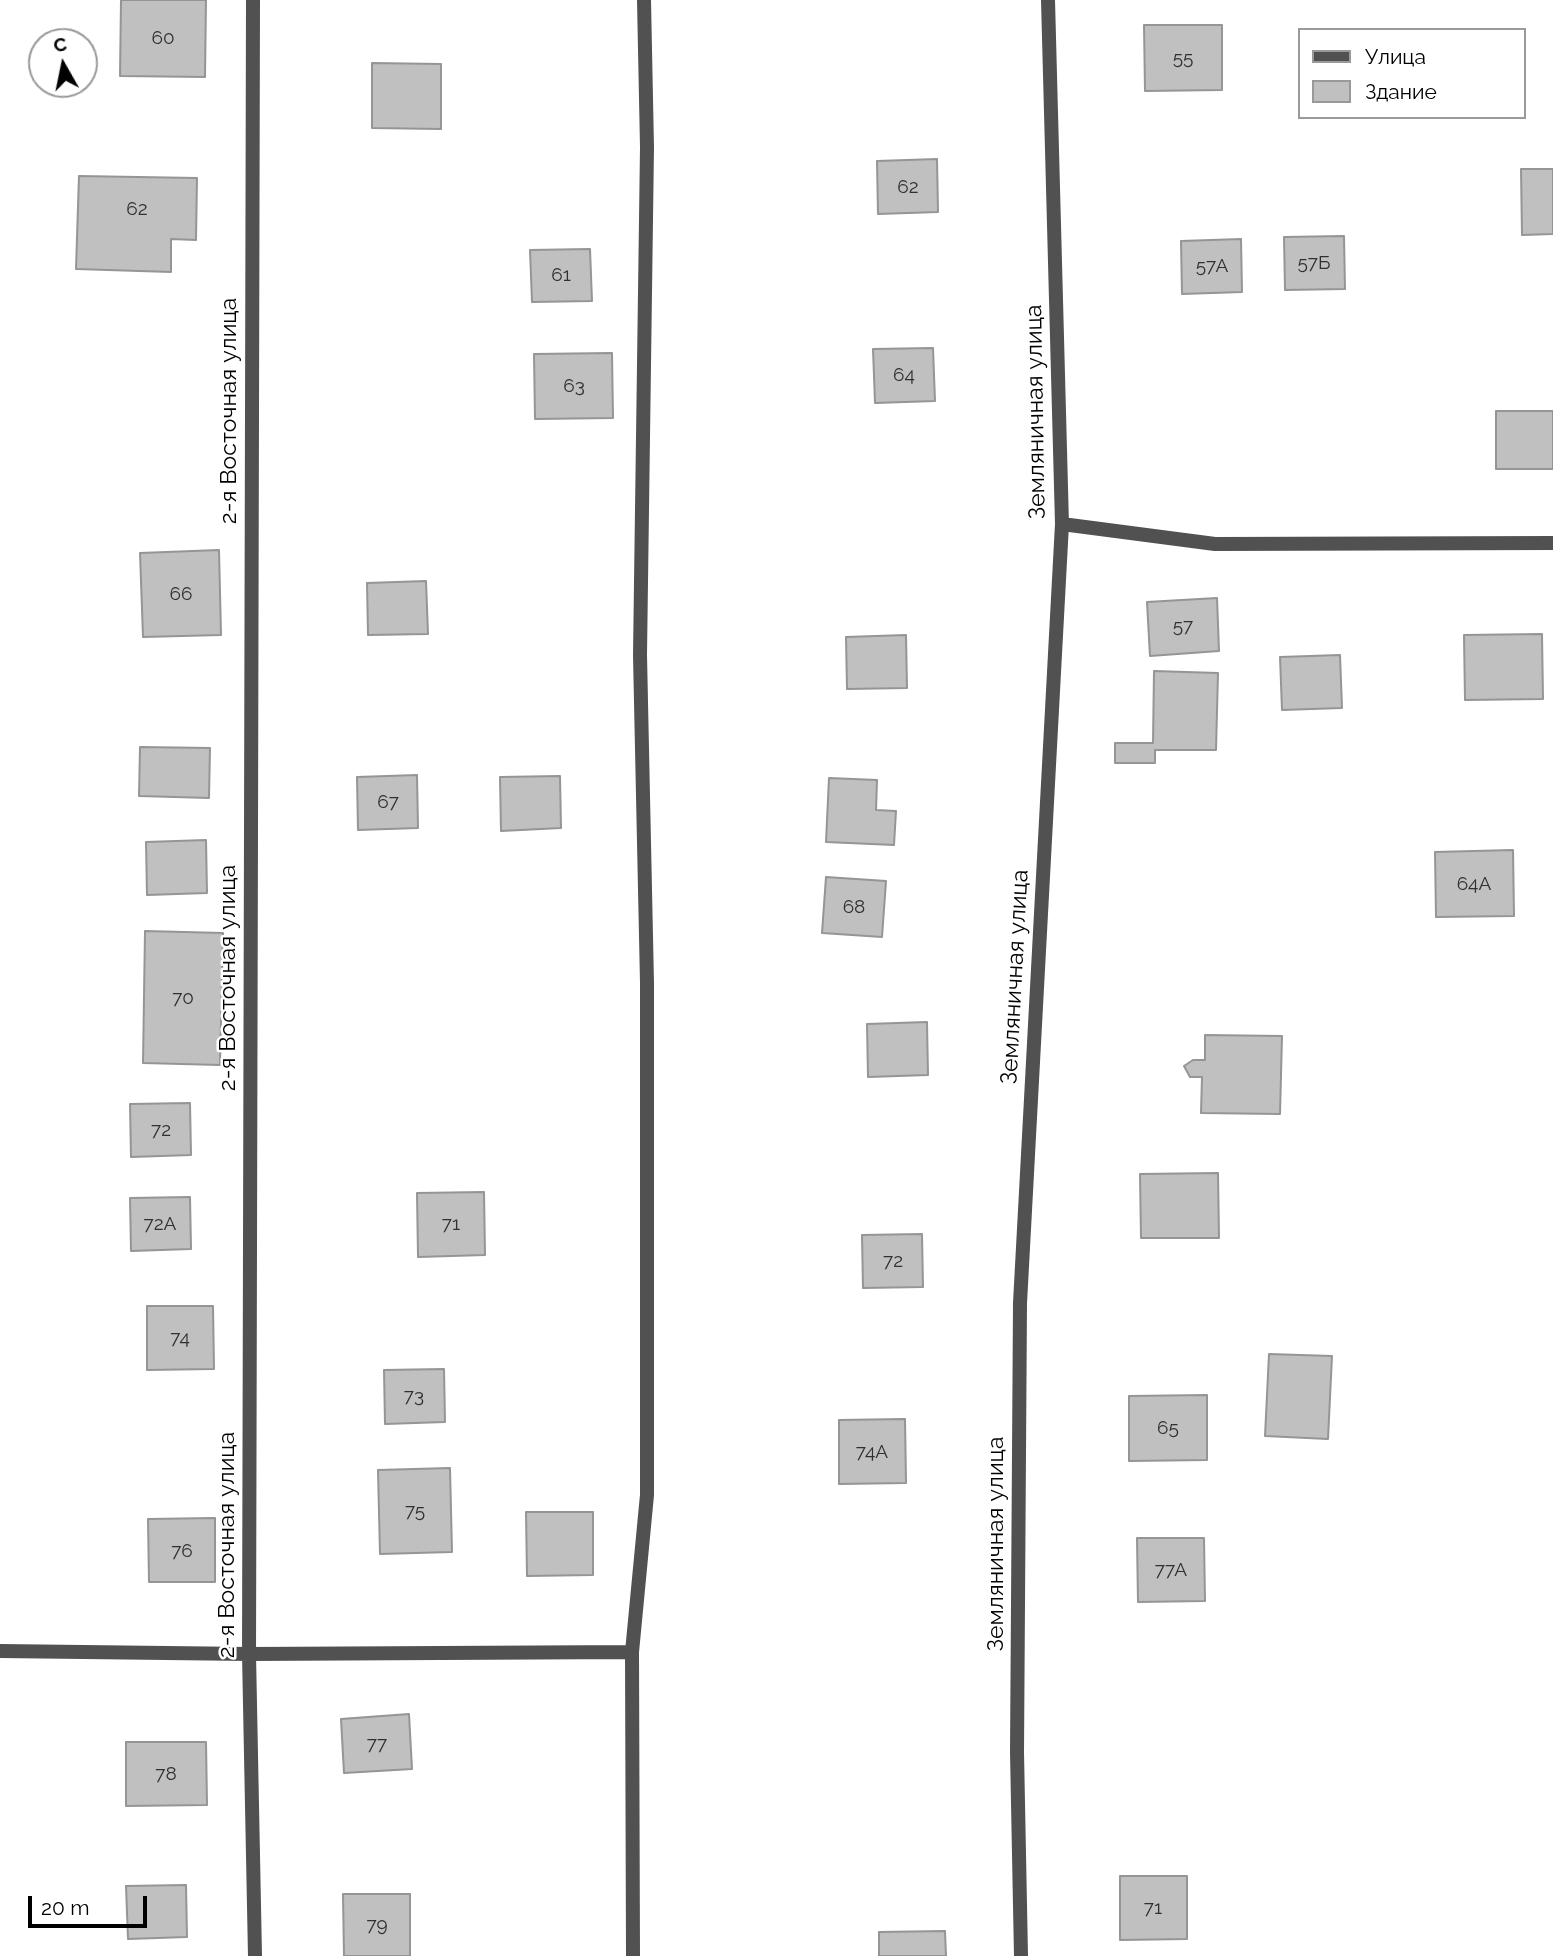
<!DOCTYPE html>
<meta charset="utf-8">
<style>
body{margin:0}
#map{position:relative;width:1553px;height:1956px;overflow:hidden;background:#fff;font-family:Raleway,sans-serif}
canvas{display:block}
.legend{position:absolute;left:1298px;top:28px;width:228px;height:91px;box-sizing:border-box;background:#fff;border:2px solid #999;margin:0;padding:9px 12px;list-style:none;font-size:21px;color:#000}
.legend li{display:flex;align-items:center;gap:14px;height:35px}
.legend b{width:35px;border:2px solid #999}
.north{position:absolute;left:28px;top:28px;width:70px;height:70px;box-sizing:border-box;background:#fff;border:2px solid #999;border-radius:50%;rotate:351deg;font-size:19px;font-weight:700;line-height:28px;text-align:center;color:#000}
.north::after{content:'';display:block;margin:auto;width:24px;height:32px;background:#000;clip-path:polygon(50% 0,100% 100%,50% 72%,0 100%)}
.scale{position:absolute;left:28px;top:1896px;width:119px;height:32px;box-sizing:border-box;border:4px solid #000;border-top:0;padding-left:9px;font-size:21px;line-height:24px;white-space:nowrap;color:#000;-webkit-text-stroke:5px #fff;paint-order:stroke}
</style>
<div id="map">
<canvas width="1553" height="1956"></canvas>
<ul class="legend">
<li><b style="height:9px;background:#515151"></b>Улица</li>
<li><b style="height:19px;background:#c0c0c0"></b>Здание</li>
</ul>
<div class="north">С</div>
<div class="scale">20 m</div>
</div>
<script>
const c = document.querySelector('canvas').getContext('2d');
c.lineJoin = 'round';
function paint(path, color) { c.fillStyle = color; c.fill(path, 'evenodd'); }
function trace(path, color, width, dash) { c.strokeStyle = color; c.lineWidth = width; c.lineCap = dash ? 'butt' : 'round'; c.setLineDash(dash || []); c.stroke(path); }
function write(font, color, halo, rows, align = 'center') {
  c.font = font + ' Raleway,sans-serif'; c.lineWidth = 5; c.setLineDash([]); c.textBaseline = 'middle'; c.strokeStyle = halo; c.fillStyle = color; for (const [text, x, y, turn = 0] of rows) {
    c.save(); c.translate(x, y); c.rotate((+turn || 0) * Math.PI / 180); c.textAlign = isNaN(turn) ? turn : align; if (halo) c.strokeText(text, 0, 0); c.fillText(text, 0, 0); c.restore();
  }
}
const building = new Path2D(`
 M 121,0 L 206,0 L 205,77 L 120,76 Z
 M 1144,25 L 1222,25 L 1222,90 L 1145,91 Z
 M 372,63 L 441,64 L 441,129 L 372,128 Z
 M 937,159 L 938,212 L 878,214 L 877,161 Z
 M 1521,169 L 1553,169 L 1553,234 L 1522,235 Z
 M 79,176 L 197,178 L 196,240 L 171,239 L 171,272 L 76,269 Z
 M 1344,236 L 1345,289 L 1285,290 L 1284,237 Z
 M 1241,239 L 1242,292 L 1182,294 L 1181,241 Z
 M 590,249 L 592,301 L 532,302 L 530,250 Z
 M 933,348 L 935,401 L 875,403 L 873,349 Z
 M 612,353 L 613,418 L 535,419 L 534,354 Z
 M 1496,411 L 1553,411 L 1553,469 L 1496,469 Z
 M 219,550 L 221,635 L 143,637 L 140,553 Z
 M 426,581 L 428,634 L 368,635 L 367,583 Z
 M 1217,598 L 1219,651 L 1150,656 L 1147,602 Z
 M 1542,634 L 1543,699 L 1465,700 L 1464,635 Z
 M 906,635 L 907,688 L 847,689 L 846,637 Z
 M 1340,655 L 1342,708 L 1282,710 L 1280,657 Z
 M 1154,671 L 1218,673 L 1216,750 L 1155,750 L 1155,763 L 1115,763 L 1115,743 L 1153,743 Z
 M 140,747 L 210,748 L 209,798 L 139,796 Z
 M 417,775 L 418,828 L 358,830 L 357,777 Z
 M 560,776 L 561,828 L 501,831 L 500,777 Z
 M 829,778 L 877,780 L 876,810 L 896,811 L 894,845 L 826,842 Z
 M 206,840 L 207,893 L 147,895 L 146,842 Z
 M 1513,850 L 1514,916 L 1436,917 L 1435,852 Z
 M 826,877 L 886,881 L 882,937 L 822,933 Z
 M 145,931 L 223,933 L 220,1065 L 143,1063 Z
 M 927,1022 L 928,1075 L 868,1077 L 867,1024 Z
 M 1205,1035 L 1282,1036 L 1280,1114 L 1201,1113 L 1202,1077 L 1190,1077 L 1184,1066 L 1193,1060 L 1205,1060 Z
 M 190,1103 L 191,1155 L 131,1157 L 130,1104 Z
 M 1218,1173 L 1219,1238 L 1141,1238 L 1140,1174 Z
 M 484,1192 L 485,1255 L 418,1257 L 417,1193 Z
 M 190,1197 L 191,1249 L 131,1251 L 130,1198 Z
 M 922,1234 L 923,1287 L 863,1288 L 862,1235 Z
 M 147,1306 L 213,1306 L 214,1369 L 147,1370 Z
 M 1269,1354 L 1332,1356 L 1328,1439 L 1265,1436 Z
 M 444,1369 L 445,1422 L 385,1424 L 384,1370 Z
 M 1207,1395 L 1207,1460 L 1129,1461 L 1129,1396 Z
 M 905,1419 L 906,1483 L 839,1484 L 839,1420 Z
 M 450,1468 L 452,1552 L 380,1554 L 378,1470 Z
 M 526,1512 L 593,1512 L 593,1575 L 527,1576 Z
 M 215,1518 L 215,1582 L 149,1582 L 148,1519 Z
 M 1137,1538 L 1204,1538 L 1205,1601 L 1138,1602 Z
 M 409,1714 L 412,1769 L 344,1773 L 341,1719 Z
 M 126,1742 L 206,1742 L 207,1805 L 126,1806 Z
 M 1120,1876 L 1187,1876 L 1187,1939 L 1120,1940 Z
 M 186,1885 L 187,1937 L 128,1939 L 126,1886 Z
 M 343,1894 L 410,1894 L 410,1956 L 344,1956 Z
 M 945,1931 L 946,1956 L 879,1956 L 879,1932 Z`);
paint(building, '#c0c0c0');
trace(building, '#959595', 2);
trace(new Path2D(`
 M 249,1654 L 632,1652
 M 633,1956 L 632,1652 L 647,1495 L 647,983 L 640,655 L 647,147 L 644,0`), '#515151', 14);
trace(new Path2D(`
 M 253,0 L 249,1654 L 255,1956
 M 1062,524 L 1215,544 L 1553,543
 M 0,1651 L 249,1654
 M 1021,1956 L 1017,1752 L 1020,1303 L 1062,524 L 1048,0`), '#515151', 14);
write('19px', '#303030', null, [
 ["60",163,38],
 ["55",1183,58],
 ["62",908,187],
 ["62",137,209],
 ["57Б",1314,263],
 ["57А",1212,266],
 ["61",561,275],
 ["64",904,375],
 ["63",574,386],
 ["66",181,594],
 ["57",1183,626],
 ["67",388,802],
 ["64А",1474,884],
 ["68",854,907],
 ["70",183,998],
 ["72",161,1130],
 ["72А",160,1224],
 ["71",451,1224],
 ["72",893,1261],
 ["74",180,1338],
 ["73",414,1396],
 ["65",1168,1428],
 ["74А",872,1452],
 ["75",415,1511],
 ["76",182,1551],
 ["77А",1171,1570],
 ["77",377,1744],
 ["78",166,1774],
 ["71",1153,1908],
 ["79",377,1925]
]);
write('23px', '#000', '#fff', [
 ["2-я Восточная улица",229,411,-90],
 ["Земляничная улица",1036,412,-91],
 ["Земляничная улица",1015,977,-87],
 ["2-я Восточная улица",228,978,-90],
 ["Земляничная улица",996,1544,-90],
 ["2-я Восточная улица",227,1545,-90]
]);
</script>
